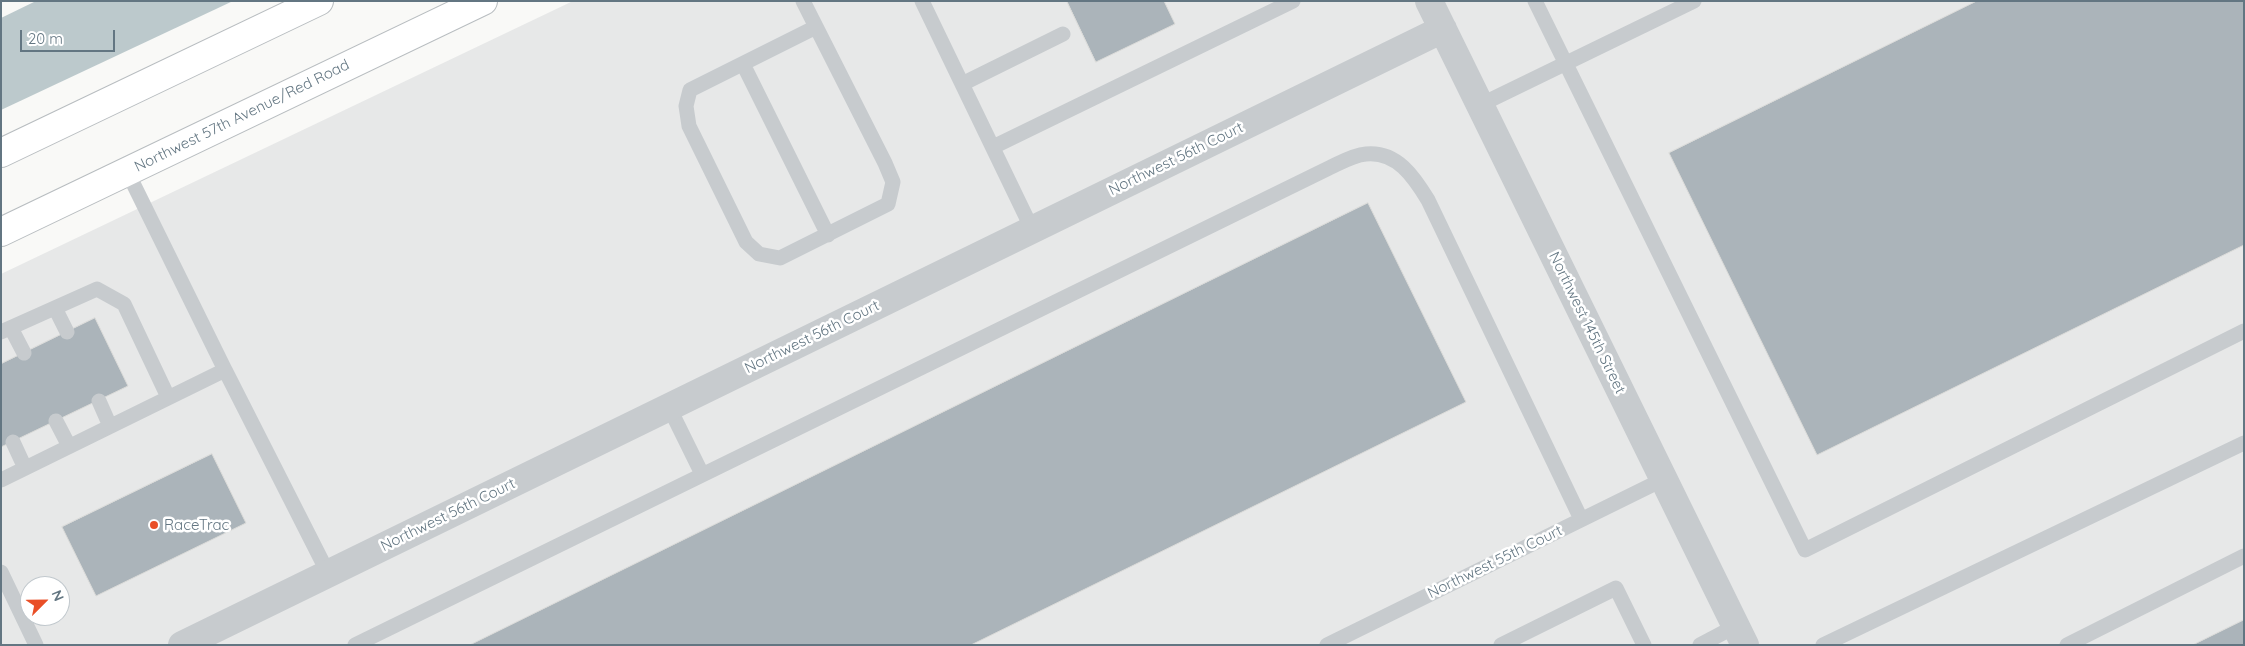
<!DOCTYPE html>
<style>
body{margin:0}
#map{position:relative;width:2245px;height:646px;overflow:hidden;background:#f9f9f7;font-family:Quicksand,sans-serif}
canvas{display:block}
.frame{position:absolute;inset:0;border:2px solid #637682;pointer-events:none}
.north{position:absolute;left:20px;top:576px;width:50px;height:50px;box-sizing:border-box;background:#fff;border:1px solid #c1c8cd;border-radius:50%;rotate:67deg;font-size:14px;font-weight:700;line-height:20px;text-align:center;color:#637682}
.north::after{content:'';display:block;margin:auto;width:18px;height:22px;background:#e94f27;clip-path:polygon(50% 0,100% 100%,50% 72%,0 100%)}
.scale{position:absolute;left:20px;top:30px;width:95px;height:22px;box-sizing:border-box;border:2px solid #637682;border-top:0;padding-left:6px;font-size:15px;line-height:18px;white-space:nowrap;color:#637682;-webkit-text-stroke:4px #fff;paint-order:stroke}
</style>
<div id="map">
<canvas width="2245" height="646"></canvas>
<div class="frame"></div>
<div class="north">N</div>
<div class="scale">20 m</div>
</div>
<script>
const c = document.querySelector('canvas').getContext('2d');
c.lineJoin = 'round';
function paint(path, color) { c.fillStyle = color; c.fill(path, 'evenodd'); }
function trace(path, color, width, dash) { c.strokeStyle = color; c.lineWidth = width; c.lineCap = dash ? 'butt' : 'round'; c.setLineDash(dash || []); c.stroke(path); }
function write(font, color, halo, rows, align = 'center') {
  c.font = font + ' Quicksand,sans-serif'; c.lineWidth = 5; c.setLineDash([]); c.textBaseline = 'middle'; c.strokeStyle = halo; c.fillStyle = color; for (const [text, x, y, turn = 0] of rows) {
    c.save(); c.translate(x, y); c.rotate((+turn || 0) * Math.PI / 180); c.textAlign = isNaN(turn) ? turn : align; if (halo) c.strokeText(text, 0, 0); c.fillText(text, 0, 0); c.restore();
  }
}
paint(new Path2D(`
 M 573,1 L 2244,1 L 2244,645 L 1,645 L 1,274 ZM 30,586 L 60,586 L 60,616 L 30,616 Z`), '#e7e8e8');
paint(new Path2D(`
 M 36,1 L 233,1 L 1,110 L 1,18 Z`), '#bcc9cc');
const building = new Path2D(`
 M 1067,1 L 1164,1 L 1175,24 L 1096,62 Z
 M 1977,1 L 2244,1 L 2244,245 L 1817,455 L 1669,153 Z
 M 1368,203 L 1466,402 L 971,645 L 470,645 Z
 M 95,318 L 128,386 L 1,447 L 1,364 Z
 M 212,454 L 246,523 L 96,596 L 62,527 Z
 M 2244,620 L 2244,645 L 2193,645 Z`);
paint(building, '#abb4ba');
trace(building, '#dbdbd9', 1);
const primary = new Path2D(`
 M 1,153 L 319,1
 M 1,232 L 483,1`);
trace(primary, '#b8bdc0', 30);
trace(new Path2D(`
 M 803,1 L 885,163 L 893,182 L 888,204 L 780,258 L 759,254 L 746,242 L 689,126 L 686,106 L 690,90 L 816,27
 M 922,1 L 1032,229
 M 1535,1 L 1805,550 L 2244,331
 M 743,64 L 828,235
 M 962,84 L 1063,34
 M 1480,105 L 1694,1
 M 993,147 L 1293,1
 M 127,171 L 225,370
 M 55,308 L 67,332
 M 11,328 L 24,353
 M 1,332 L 97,289 L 124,304 L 168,397
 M 99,401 L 110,426
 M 669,407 L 702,474
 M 56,421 L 69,446
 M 13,442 L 25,468
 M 1,480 L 225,370 L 328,573
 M 1,572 L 36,645
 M 355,645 L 1329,168 C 1340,163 1353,155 1366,154 C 1397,151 1414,177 1428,200 L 1581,519
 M 1327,645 L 1664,479
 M 1501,645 L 1616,588 L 1644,645
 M 1700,645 L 1736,626
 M 1823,645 L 2244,443
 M 2067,645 L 2244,556`), '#c7cbce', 15);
trace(new Path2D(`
 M 1429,1 L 1745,645
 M 182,645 L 1443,29`), '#c7cbce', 28);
trace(primary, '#fff', 28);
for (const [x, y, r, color] of [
 [154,525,5,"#e94f27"]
]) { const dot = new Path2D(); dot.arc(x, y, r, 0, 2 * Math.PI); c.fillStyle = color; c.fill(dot); trace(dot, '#fff', 2); }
write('15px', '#637682', '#fff', [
 ["Northwest 57th Avenue/Red Road",242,116,-26],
 ["Northwest 56th Court",1176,159,-26],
 ["Northwest 145th Street",1587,323,64],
 ["Northwest 56th Court",812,337,-26],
 ["Northwest 56th Court",448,515,-26],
 ["Northwest 55th Court",1495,562,-26]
]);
write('15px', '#637682', '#fff', [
 ["RaceTrac",164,525]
], 'left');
</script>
